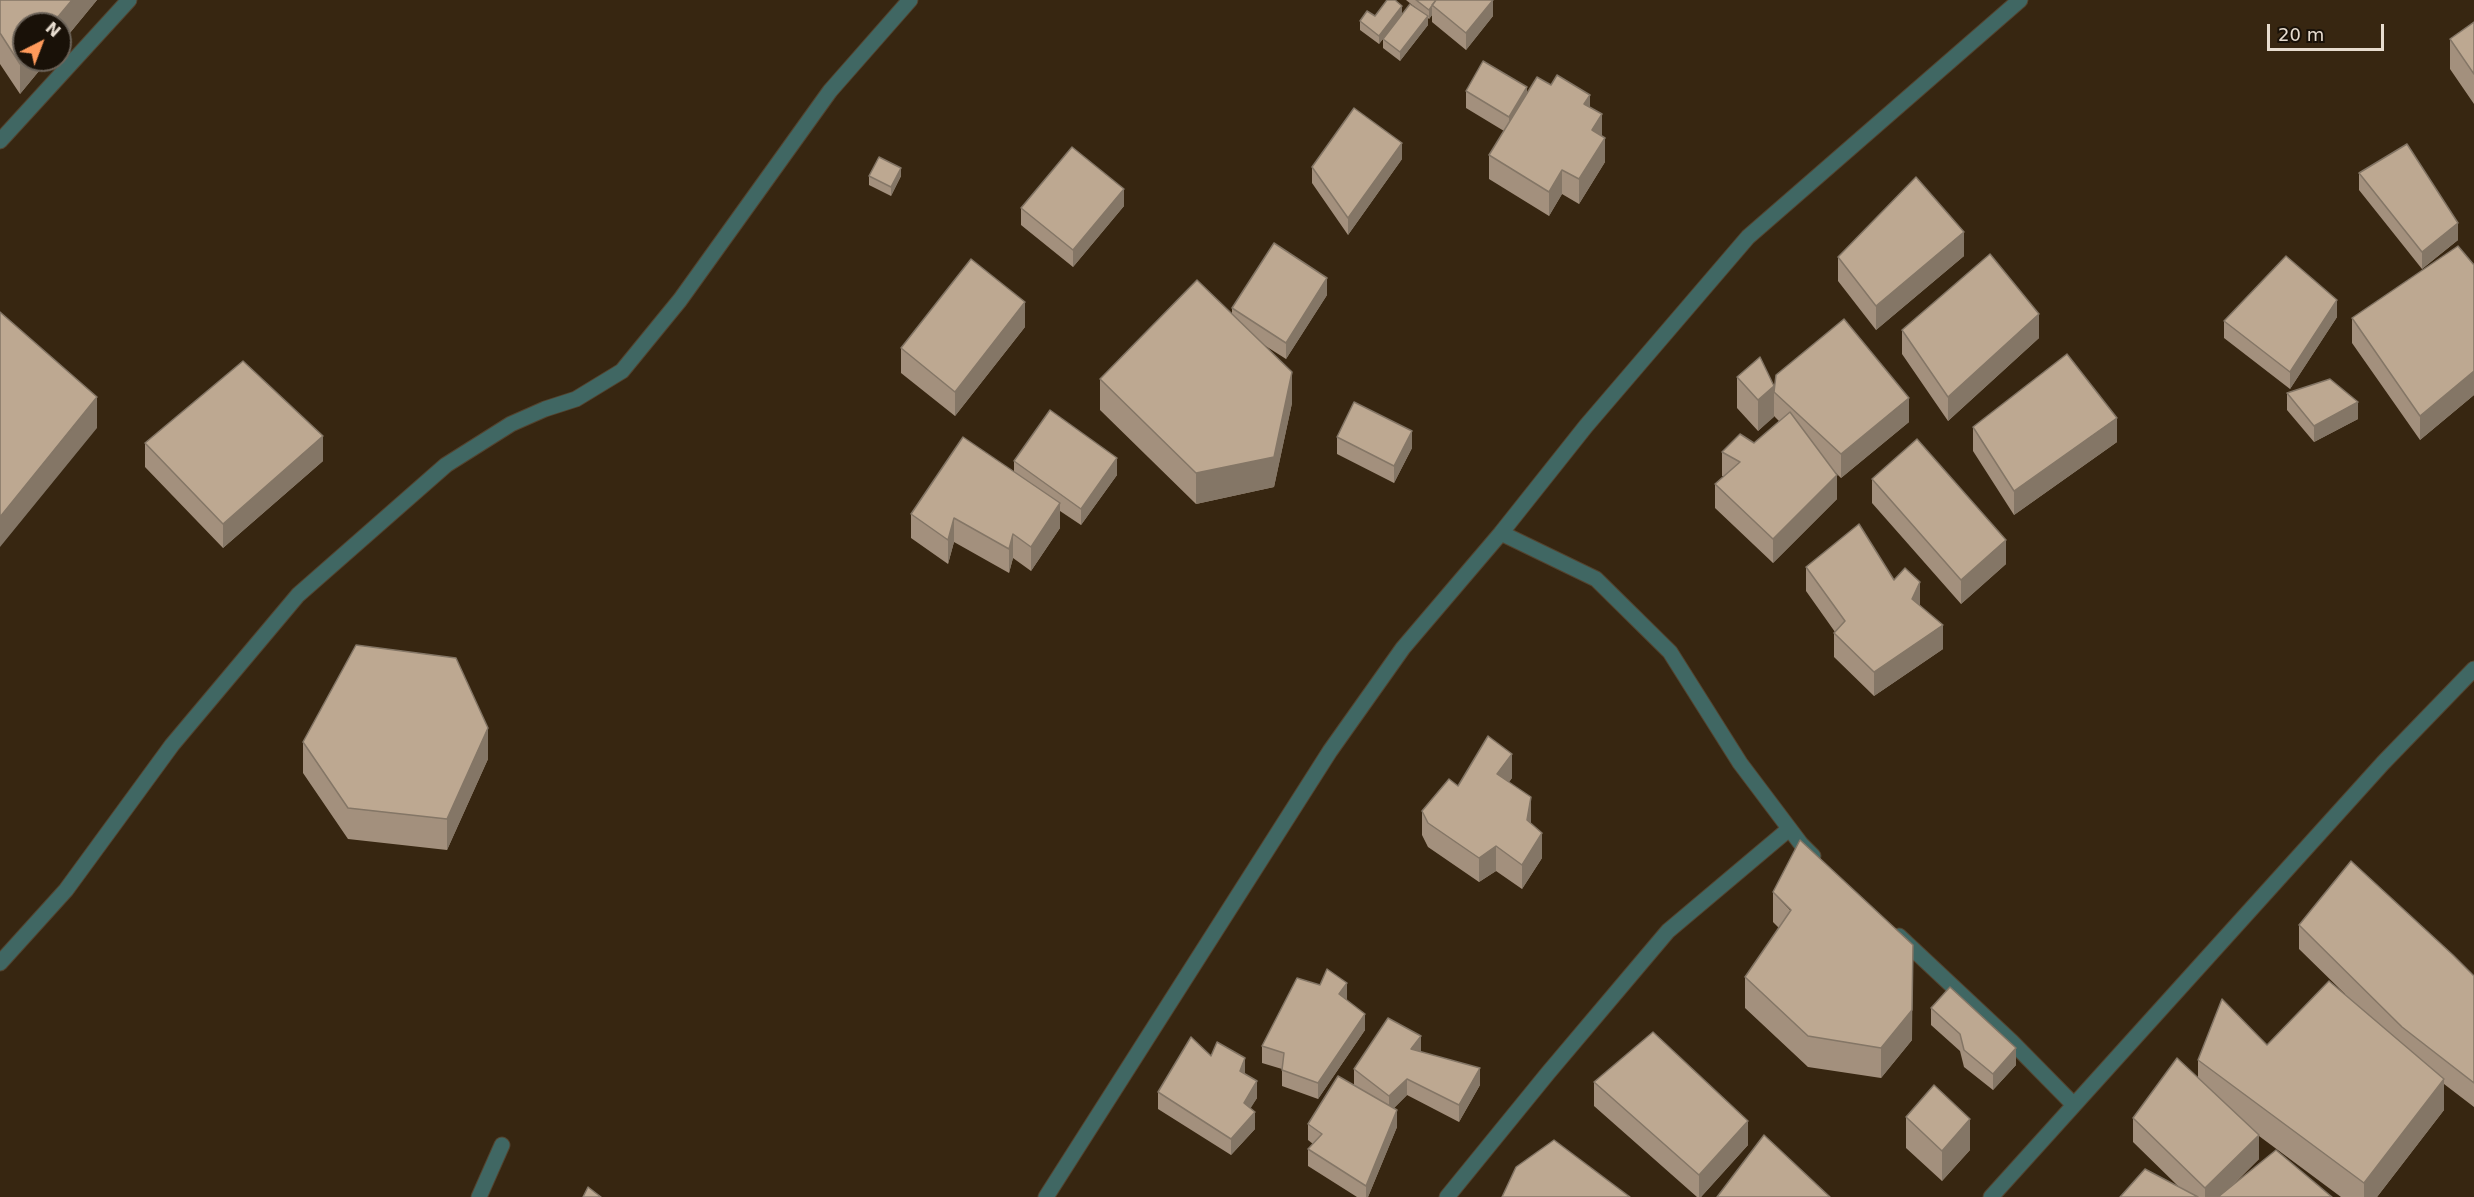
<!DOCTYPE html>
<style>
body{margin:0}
#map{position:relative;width:2474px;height:1197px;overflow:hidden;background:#372611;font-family:"DejaVu Sans",sans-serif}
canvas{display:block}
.north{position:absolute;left:12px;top:12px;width:60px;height:60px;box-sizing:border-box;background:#191108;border:2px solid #6b6258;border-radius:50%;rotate:42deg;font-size:16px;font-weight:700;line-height:24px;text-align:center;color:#e7dccf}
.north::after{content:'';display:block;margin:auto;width:21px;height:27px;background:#ff9a5b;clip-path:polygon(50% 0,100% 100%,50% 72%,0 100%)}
.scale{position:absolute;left:2267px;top:24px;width:117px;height:27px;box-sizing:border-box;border:3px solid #e7dccf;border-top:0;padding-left:8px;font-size:18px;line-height:21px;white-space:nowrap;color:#e7dccf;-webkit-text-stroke:4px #191108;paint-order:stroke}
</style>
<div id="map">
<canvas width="2474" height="1197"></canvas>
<div class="north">N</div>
<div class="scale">20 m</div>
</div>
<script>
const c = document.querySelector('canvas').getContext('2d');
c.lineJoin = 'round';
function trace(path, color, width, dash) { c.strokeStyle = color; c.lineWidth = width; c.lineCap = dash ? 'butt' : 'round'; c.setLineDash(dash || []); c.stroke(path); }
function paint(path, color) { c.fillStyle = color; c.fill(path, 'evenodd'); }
const street = new Path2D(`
 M 0,141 L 129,0
 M 1501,533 L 1596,579 L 1670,652 L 1740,763 L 1801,844 L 1813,856
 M 1899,936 L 2012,1042 L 2074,1105
 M 0,963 L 66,890 L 172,745 L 298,595 L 446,465 L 511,424 L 545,409 L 576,399 L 622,371 L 680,300 L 830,91 L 910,0
 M 479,1197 L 502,1145
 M 1046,1197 L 1330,751 L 1403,648 L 1501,533 L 1586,426 L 1748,237 L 2020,0
 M 1447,1197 L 1548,1073 L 1668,931 L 1789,829
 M 1991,1197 L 2383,763 L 2474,669`);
trace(street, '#53432f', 17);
trace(street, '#406763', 15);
paint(new Path2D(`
 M 0,0 L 97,0 L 60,45 L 60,24 L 24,60 L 48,60 L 20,94 L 0,64 Z
 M 1406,0 L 1493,0 L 1493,16 L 1466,50 L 1432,22 L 1432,15 L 1429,19 L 1428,18 L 1428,25 L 1400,61 L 1383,48 L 1383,39 L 1379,44 L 1360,30 L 1360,21 L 1375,16 L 1402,14 L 1416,8 Z
 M 2474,22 L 2474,104 L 2450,69 L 2450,39 Z
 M 1466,91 L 1527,92 L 1590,107 L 1602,136 L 1605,162 L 1579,204 L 1562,194 L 1549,216 L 1489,179 L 1489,155 L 1504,131 L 1466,108 Z
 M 1402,159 L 1348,235 L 1312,183 L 1312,167 Z
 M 2359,173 L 2458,240 L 2422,269 L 2359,190 Z
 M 869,176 L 901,176 L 891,196 L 869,185 Z
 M 1124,206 L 1073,267 L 1021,225 L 1021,208 Z
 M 1964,256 L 1876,330 L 1838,281 L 1838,257 Z
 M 2474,265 L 2474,395 L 2420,440 L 2352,343 L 2352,318 Z
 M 1327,295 L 1286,359 L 1264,345 L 1292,403 L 1274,487 L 1196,504 L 1100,410 L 1100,379 L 1232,314 L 1232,308 Z
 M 2337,317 L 2290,389 L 2224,338 L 2224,321 Z
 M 1025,327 L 955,416 L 901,373 L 901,348 Z
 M 1902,330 L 2039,338 L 1948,421 L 1902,354 Z
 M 1737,377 L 1774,392 L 1909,422 L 1841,478 L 1834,471 L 1837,499 L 1773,563 L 1715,508 L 1715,484 L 1724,476 L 1722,476 L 1722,452 L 1754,443 L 1779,421 L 1774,416 L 1758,431 L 1737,408 Z
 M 2287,393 L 2358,419 L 2314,442 L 2287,410 Z
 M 1973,427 L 2117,442 L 2014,515 L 1973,451 Z
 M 1337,437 L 1412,448 L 1394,483 L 1337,454 Z
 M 145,443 L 323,461 L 223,548 L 145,467 Z
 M 1014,461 L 1117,475 L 1081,525 L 1060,511 L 1060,528 L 1031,571 L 1013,558 L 1009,573 L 954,542 L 948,564 L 911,538 L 911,514 L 1014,472 Z
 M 1872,479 L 2006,564 L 1961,604 L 1872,503 Z
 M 1806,567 L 1894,580 L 1920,605 L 1943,649 L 1874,696 L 1834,657 L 1834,633 L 1835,632 L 1806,591 Z
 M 303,742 L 488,759 L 447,850 L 348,839 L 303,773 Z
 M 1512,778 L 1509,782 L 1531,821 L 1531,823 L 1542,858 L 1522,889 L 1496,871 L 1479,882 L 1428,847 L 1422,835 L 1422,811 L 1458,786 Z
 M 1773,892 L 1912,1040 L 1881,1078 L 1808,1067 L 1745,1008 L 1745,977 L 1779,928 L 1773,922 Z
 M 2299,925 L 2474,976 L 2474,1107 L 2444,1084 L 2444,1110 L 2377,1197 L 2341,1197 L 2259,1136 L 2259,1159 L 2231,1187 L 2332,1197 L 2120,1197 L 2179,1187 L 2133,1142 L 2133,1118 L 2198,1078 L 2198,1060 L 2267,1045 L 2345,994 L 2299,949 Z
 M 1347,1000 L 1365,1030 L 1318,1099 L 1282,1086 L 1282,1069 L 1262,1063 L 1262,1046 Z
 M 1931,1008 L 2016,1065 L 1993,1090 L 1964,1067 L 1960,1051 L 1931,1025 Z
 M 1421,1052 L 1480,1085 L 1459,1122 L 1407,1095 L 1394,1108 L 1397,1127 L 1368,1197 L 1357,1197 L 1308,1166 L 1308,1149 L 1313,1144 L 1308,1140 L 1308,1124 L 1354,1085 L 1354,1069 Z
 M 1211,1056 L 1245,1074 L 1257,1098 L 1250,1108 L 1255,1129 L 1231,1155 L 1158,1109 L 1158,1092 Z
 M 1594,1082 L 1748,1145 L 1701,1197 L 1697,1197 L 1594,1106 Z
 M 1906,1117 L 1970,1150 L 1942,1181 L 1906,1148 Z`), '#a3907d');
paint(new Path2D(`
 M 72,0 L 97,0 L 60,45 L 60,24 L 52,24 Z
 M 1493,0 L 1493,16 L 1466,50 L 1466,33 Z
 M 1402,6 L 1402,14 L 1379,44 L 1379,36 Z
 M 1432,7 L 1432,15 L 1429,19 L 1429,10 Z
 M 1428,16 L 1428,25 L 1400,61 L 1400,52 Z
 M 24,58 L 24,60 L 48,60 L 20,94 L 20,64 Z
 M 1527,87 L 1527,103 L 1509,134 L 1509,117 Z
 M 1590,95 L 1590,119 L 1584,104 Z
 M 1602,114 L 1602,138 L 1592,130 Z
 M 1605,138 L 1605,162 L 1579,204 L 1579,179 Z
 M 1402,143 L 1402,159 L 1348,235 L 1348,218 Z
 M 901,168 L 901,176 L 891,196 L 891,187 Z
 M 1562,170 L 1562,194 L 1549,216 L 1549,192 Z
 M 1124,189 L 1124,206 L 1073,267 L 1073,250 Z
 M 2458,223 L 2458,240 L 2422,269 L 2422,252 Z
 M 1964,232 L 1964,256 L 1876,330 L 1876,306 Z
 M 1327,278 L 1327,295 L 1286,359 L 1286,343 Z
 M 2337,300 L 2337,317 L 2290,389 L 2290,372 Z
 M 1025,302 L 1025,327 L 955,416 L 955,392 Z
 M 2039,314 L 2039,338 L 1948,421 L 1948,397 Z
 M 2474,371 L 2474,395 L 2420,440 L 2420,416 Z
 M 1292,372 L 1292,403 L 1274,487 L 1196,504 L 1196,473 Z
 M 1774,386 L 1774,417 L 1758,431 L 1758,400 Z
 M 97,397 L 97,428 L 0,547 L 0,517 Z
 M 1909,398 L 1909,422 L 1841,478 L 1841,454 Z
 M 2358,402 L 2358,419 L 2314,442 L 2314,426 Z
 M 2117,418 L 2117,442 L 2014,515 L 2014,491 Z
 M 1412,431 L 1412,448 L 1394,483 L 1394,466 Z
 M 323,436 L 323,461 L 223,548 L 223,524 Z
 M 1117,458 L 1117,475 L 1081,525 L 1081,509 Z
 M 1837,475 L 1837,499 L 1773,563 L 1773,539 Z
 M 1060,503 L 1060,528 L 1031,571 L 1031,547 Z
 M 954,518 L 954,542 L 948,564 L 948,540 Z
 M 1013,534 L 1013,558 L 1009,573 L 1009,549 Z
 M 2006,540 L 2006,564 L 1961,604 L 1961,580 Z
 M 1920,582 L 1920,606 L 1912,599 Z
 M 1943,625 L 1943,649 L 1874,696 L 1874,672 Z
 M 488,728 L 488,759 L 447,850 L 447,819 Z
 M 1512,754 L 1512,778 L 1497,798 L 1497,774 Z
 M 1531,797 L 1531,821 L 1527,844 L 1527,820 Z
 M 1542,833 L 1542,858 L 1522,889 L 1522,865 Z
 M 1496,846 L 1496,871 L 1479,882 L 1479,858 Z
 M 1913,945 L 1912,1040 L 1881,1078 L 1881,1048 Z
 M 1347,983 L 1347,1000 L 1339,994 Z
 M 1365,1014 L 1365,1030 L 1318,1099 L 1318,1083 Z
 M 1421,1036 L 1421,1053 L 1411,1049 Z
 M 2016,1048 L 2016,1065 L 1993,1090 L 1993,1074 Z
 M 1245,1058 L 1245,1075 L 1240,1071 Z
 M 1480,1068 L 1480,1085 L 1459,1122 L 1459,1105 Z
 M 1407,1079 L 1407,1095 L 1389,1113 L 1389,1096 Z
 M 2444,1079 L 2444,1110 L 2377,1197 L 2364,1197 L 2364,1183 Z
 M 1257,1081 L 1257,1098 L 1244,1119 L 1244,1103 Z
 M 1397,1110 L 1397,1127 L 1368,1197 L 1366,1197 L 1366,1186 Z
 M 1255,1112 L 1255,1129 L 1231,1155 L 1231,1139 Z
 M 1970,1119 L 1970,1150 L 1942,1181 L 1942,1151 Z
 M 1748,1121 L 1748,1145 L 1701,1197 L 1699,1197 L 1699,1175 Z
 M 2259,1135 L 2259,1159 L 2220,1197 L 2205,1197 L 2205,1188 Z`), '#847666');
const building = new Path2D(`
 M 0,0 L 72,0 L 52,24 L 24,24 L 24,58 L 20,64 L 0,33 Z
 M 1387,0 L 1395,0 L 1402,6 L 1379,36 L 1360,21 L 1367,11 L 1375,16 Z
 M 1416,0 L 1436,0 L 1429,10 Z
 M 1436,0 L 1493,0 L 1466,33 L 1432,5 Z
 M 1410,4 L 1428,16 L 1400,52 L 1383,39 Z
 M 2474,22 L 2474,74 L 2450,39 Z
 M 1483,61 L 1527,87 L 1509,117 L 1466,91 Z
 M 1557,75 L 1590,95 L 1584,104 L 1602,114 L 1592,130 L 1605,138 L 1579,179 L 1562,170 L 1549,192 L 1489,155 L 1537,77 L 1551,85 Z
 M 1354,108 L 1402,143 L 1348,218 L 1312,167 Z
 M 2407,144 L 2458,223 L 2422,252 L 2359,173 Z
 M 1072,147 L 1124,189 L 1073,250 L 1021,208 Z
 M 879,157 L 901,168 L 891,187 L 869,176 Z
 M 1916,177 L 1964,232 L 1876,306 L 1838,257 Z
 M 1274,243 L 1327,278 L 1286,343 L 1232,308 Z
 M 2458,246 L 2474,265 L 2474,371 L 2420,416 L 2352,318 Z
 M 1990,254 L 2039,314 L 1948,397 L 1902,330 Z
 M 2286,256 L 2337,300 L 2290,372 L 2224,321 Z
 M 971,259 L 1025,302 L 955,392 L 901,348 Z
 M 1197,280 L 1292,372 L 1274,457 L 1196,473 L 1100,379 Z
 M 0,312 L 97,397 L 0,517 Z
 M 1844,319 L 1909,398 L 1841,454 L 1774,392 L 1776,375 Z
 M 2067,354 L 2117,418 L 2014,491 L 1973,427 Z
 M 1760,357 L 1774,386 L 1758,400 L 1737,377 Z
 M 243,361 L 323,436 L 223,524 L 145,443 Z
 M 2330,379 L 2358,402 L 2314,426 L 2287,393 Z
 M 1354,402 L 1412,431 L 1394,466 L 1337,437 Z
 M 1050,410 L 1117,458 L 1081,509 L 1014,461 Z
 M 1790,412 L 1837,475 L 1773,539 L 1715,484 L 1740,462 L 1722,452 L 1740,434 L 1754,443 Z
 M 963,437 L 1060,503 L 1031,547 L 1013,534 L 1009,549 L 954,518 L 948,540 L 911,514 Z
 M 1917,439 L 2006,540 L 1961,580 L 1872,479 Z
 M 1859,524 L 1894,580 L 1905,568 L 1920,582 L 1912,599 L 1943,625 L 1874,672 L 1834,633 L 1845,621 L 1806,567 Z
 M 356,645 L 456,658 L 488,728 L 447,819 L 348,808 L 303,742 Z
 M 1488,736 L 1512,754 L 1497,774 L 1531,797 L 1527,820 L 1542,833 L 1522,865 L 1496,846 L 1479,858 L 1428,823 L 1422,811 L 1449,779 L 1458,786 Z
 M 1800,840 L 1913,945 L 1912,1010 L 1881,1048 L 1808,1036 L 1745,977 L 1791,910 L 1773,892 Z
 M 2351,861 L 2453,955 L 2474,976 L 2474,1083 L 2402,1027 L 2299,925 Z
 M 1327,969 L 1347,983 L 1339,994 L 1365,1014 L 1318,1083 L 1282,1070 L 1284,1053 L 1262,1046 L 1297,978 L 1320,985 Z
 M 2329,981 L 2444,1079 L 2364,1183 L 2198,1060 L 2222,999 L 2267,1045 Z
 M 1950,987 L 2016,1048 L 1993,1074 L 1964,1050 L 1960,1034 L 1931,1008 Z
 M 1388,1018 L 1421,1036 L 1411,1049 L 1480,1068 L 1459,1105 L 1407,1079 L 1389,1096 L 1354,1069 Z
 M 1653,1032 L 1748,1121 L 1699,1175 L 1594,1082 Z
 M 1191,1037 L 1211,1056 L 1217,1042 L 1245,1058 L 1240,1071 L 1257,1081 L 1244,1103 L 1255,1112 L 1231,1139 L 1158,1092 Z
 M 2177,1058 L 2259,1135 L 2205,1188 L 2133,1118 Z
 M 1338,1076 L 1397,1110 L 1366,1186 L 1308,1149 L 1322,1134 L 1308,1124 Z
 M 1934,1085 L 1970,1119 L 1942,1151 L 1906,1117 Z
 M 1764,1135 L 1830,1197 L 1717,1197 Z
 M 1554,1140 L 1630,1197 L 1502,1197 L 1516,1167 Z
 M 2276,1150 L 2332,1197 L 2218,1197 Z
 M 2145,1169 L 2198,1197 L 2120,1197 Z
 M 588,1187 L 601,1197 L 583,1197 Z`);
paint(building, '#bda891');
trace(building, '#847666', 1.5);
</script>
